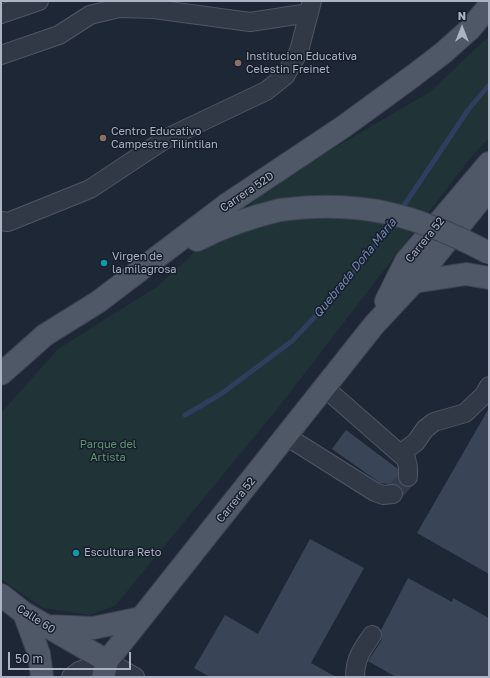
<!DOCTYPE html>
<meta charset="utf-8">
<style>
body{margin:0}
#map{position:relative;width:490px;height:678px;overflow:hidden;background:#1e2736;font-family:"Golos Text",sans-serif}
canvas{display:block}
.frame{position:absolute;inset:0;border:2px solid #abb3c4;pointer-events:none}
.north{position:absolute;left:442px;top:8px;width:40px;height:40px;-webkit-text-stroke:3px #171e2b;paint-order:stroke;rotate:0deg;font-size:11px;font-weight:700;line-height:16px;text-align:center;color:#abb3c4}
.north::after{content:'';display:block;margin:auto;width:14px;height:18px;background:#abb3c4;clip-path:polygon(50% 0,100% 100%,50% 72%,0 100%)}
.scale{position:absolute;left:8px;top:652px;width:123px;height:18px;box-sizing:border-box;border:2px solid #abb3c4;border-top:0;padding-left:5px;font-size:12px;line-height:14px;white-space:nowrap;color:#abb3c4;-webkit-text-stroke:3px #171e2b;paint-order:stroke}
</style>
<div id="map">
<canvas width="490" height="678"></canvas>
<div class="frame"></div>
<div class="north">N</div>
<div class="scale">50 m</div>
</div>
<script>
const c = document.querySelector('canvas').getContext('2d');
c.lineJoin = 'round';
function paint(path, color) { c.fillStyle = color; c.fill(path, 'evenodd'); }
function trace(path, color, width, dash) { c.strokeStyle = color; c.lineWidth = width; c.lineCap = dash ? 'butt' : 'round'; c.setLineDash(dash || []); c.stroke(path); }
function write(font, color, halo, rows, align = 'center') {
  c.font = font + ' "Golos Text",sans-serif'; c.lineWidth = 3; c.setLineDash([]); c.textBaseline = 'middle'; c.strokeStyle = halo; c.fillStyle = color; for (const [text, x, y, turn = 0] of rows) {
    c.save(); c.translate(x, y); c.rotate((+turn || 0) * Math.PI / 180); c.textAlign = isNaN(turn) ? turn : align; if (halo) c.strokeText(text, 0, 0); c.fillText(text, 0, 0); c.restore();
  }
}
paint(new Path2D(`
 M 489,36 L 489,138 L 472,156 L 278,408 L 115,606 L 90,615 L 43,608 L 1,579 L 1,413 L 58,349 L 158,286 L 198,249 L 279,180 L 430,92 Z`), '#203337');
trace(new Path2D(`
 M 401,210 L 468,110 L 489,85
 M 185,415 L 221,394 L 292,341 L 325,306 L 384,236 L 394,220`), '#2e3e5c', 5);
paint(new Path2D(`
 M 489,408 L 489,574 L 417,533 Z
 M 346,430 L 398,469 L 399,483 L 403,486 L 410,487 L 403,496 L 402,488 L 398,485 L 380,483 L 332,449 Z
 M 310,539 L 364,568 L 311,663 L 336,677 L 210,677 L 194,668 L 225,615 L 258,634 Z
 M 408,578 L 452,602 L 453,598 L 489,618 L 489,677 L 396,677 L 368,661 L 381,641 L 382,636 L 381,630 Z`), '#394457');
trace(new Path2D(`
 M 393,494 L 408,477`), '#333c4b', 18, [18, 9]);
const minor = new Path2D(`
 M 1,14 L 39,1
 M 1,55 L 59,35 L 90,15 L 119,8 L 154,9 L 250,22 L 309,13
 M 1,221 L 8,222 L 90,189 L 167,138 L 266,91 L 285,76 L 299,51 L 312,1
 M 325,388 L 406,459 L 408,467 L 408,477
 M 286,436 L 375,492 L 383,495 L 393,494
 M 400,454 L 416,442 L 425,429 L 434,422 L 465,413 L 484,395 L 489,386
 M 71,677 L 79,671 L 107,661 L 135,677
 M 355,677 C 355,659 362,649 372,635`);
const major = new Path2D(`
 M 197,240 C 224,226 250,217 280,210
 M 414,282 L 466,274 L 489,278
 M 386,301 L 406,261 L 489,163
 M 1,374 L 45,335 L 98,302 L 226,205 L 343,127 L 413,76 L 443,53 L 470,29 L 489,6
 M 1,595 L 24,613 L 107,661
 M 24,613 L 39,654 L 42,677
 M 48,626 L 93,628 L 141,618
 M 103,677 L 107,661 L 374,325 L 414,282 L 489,189`);
trace(minor, '#4f5665', 20);
trace(major, '#3b4250', 24);
trace(minor, '#313947', 18);
trace(major, '#4f5867', 22);
const majorBridge = new Path2D(`
 M 280,210 C 362,199 417,215 489,253`);
trace(majorBridge, '#3b4250', 24, []);
trace(majorBridge, '#4f5867', 22);
for (const [x, y, r, color] of [
 [238,63,4,"#8d6e63"],
 [103,138,4,"#8d6e63"],
 [104,263,4,"#0f9aa8"],
 [76,553,4,"#0f9aa8"]
]) { const dot = new Path2D(); dot.arc(x, y, r, 0, 2 * Math.PI); c.fillStyle = color; c.fill(dot); trace(dot, '#171e2b', 1.5); }
write('11px', '#abb3c4', '#171e2b', [
 ["Institucion Educativa",246,57],
 ["Celestin Freinet",246,70],
 ["Centro Educativo",111,132],
 ["Campestre Tilintilan",111,145],
 ["Virgen de",112,257],
 ["la milagrosa",112,270],
 ["Escultura Reto",84,553]
], 'left');
write('11px', '#abb3c4', '#171e2b', [
 ["Carrera 52D",247,192,-34],
 ["Carrera 52",425,240,-51],
 ["Carrera 52",236,500,-51],
 ["Calle 60",36,619,33]
]);
write('11px', '#629570', '#171e2b', [
 ["Parque del",108,445],
 ["Artista",108,458]
]);
write('italic 12px', '#7187af', '#171e2b', [
 ["Quebrada Doña María",355,268,-51]
]);
</script>
